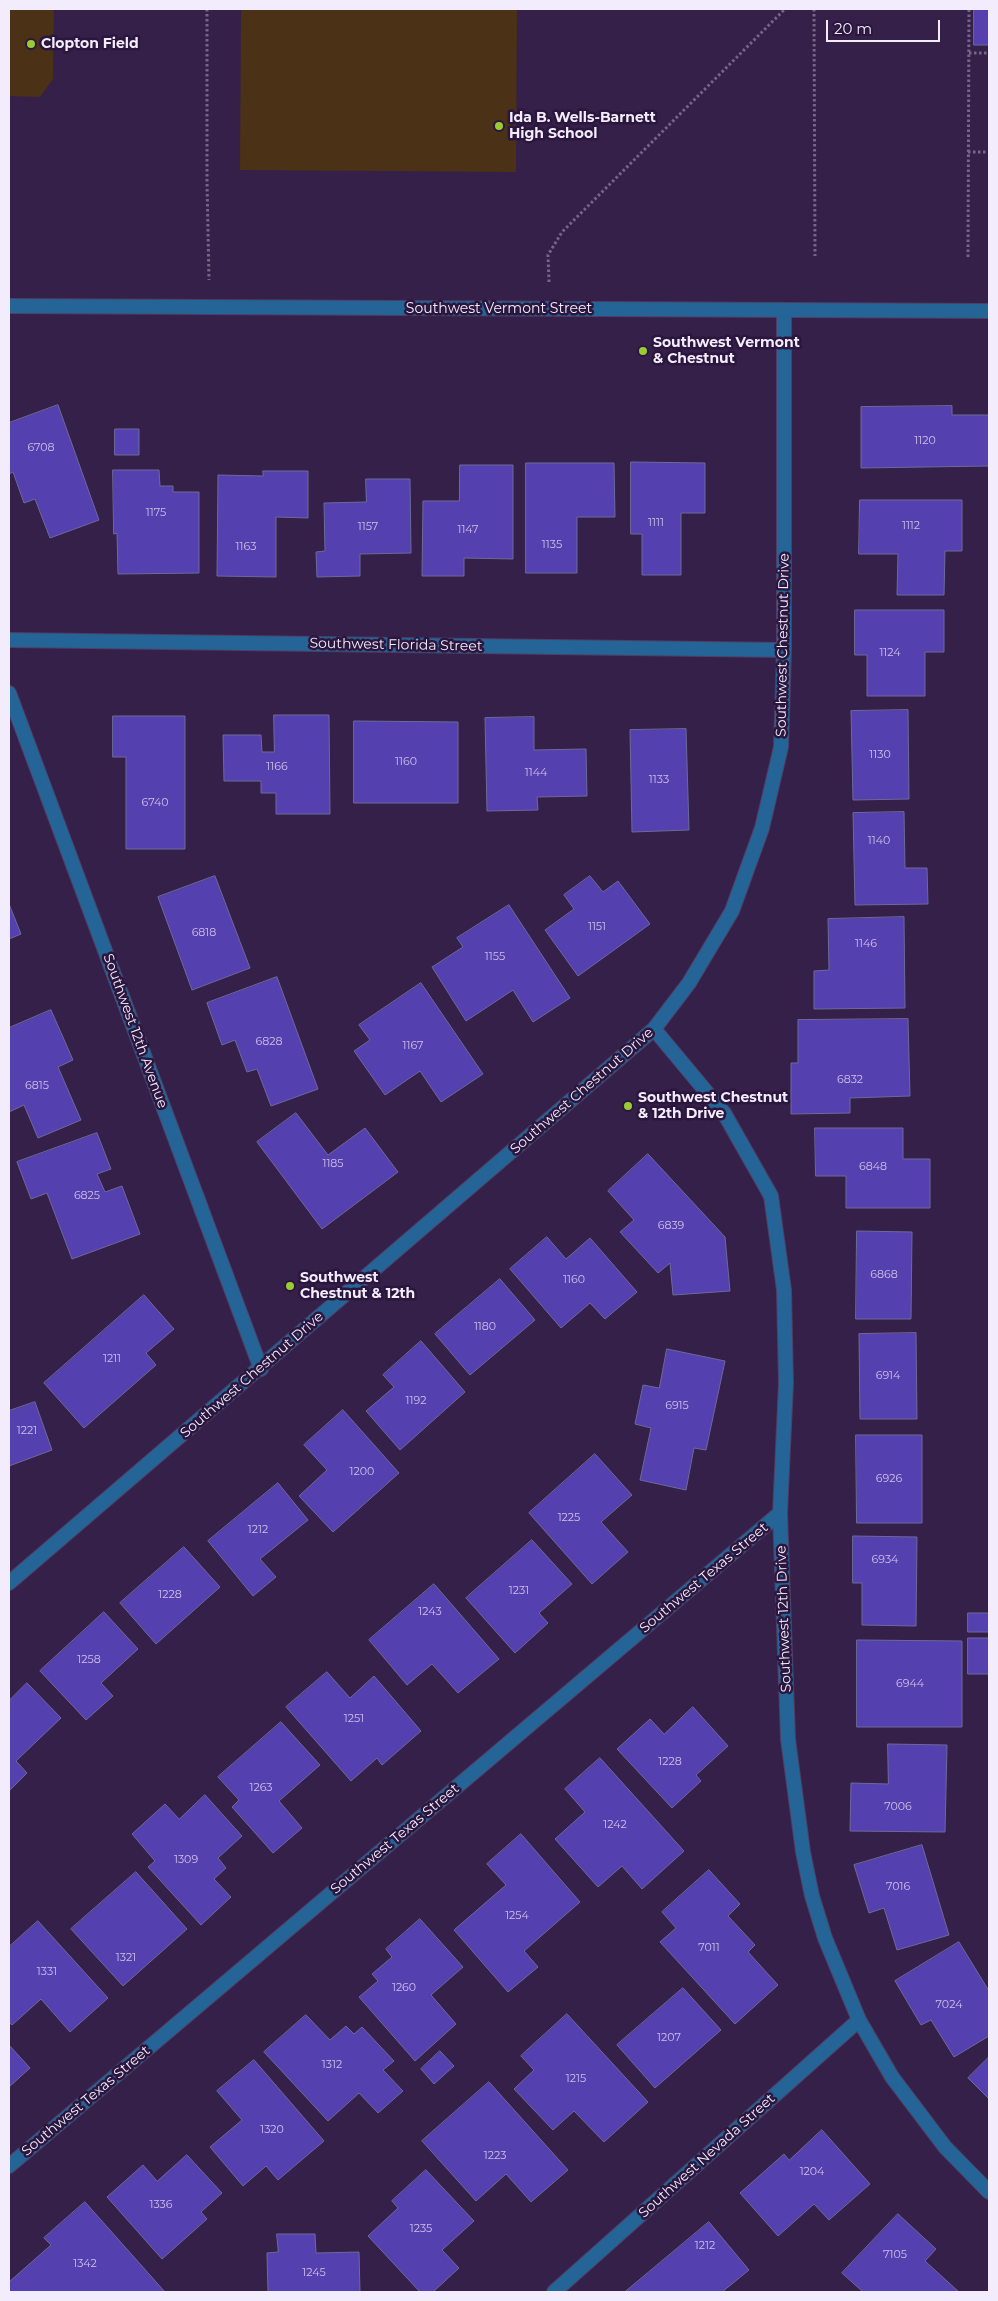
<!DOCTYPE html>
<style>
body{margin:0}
#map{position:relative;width:998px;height:2301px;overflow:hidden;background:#352049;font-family:Montserrat,sans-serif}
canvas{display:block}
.frame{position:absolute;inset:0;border:10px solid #f3ecfc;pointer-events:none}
.scale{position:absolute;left:826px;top:20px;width:114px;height:22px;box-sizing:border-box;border:2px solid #f3ecfc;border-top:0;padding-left:6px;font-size:15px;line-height:18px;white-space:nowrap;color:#f3ecfc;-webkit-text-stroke:4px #2b163e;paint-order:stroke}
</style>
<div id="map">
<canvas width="998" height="2301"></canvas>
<div class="frame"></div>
<div class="scale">20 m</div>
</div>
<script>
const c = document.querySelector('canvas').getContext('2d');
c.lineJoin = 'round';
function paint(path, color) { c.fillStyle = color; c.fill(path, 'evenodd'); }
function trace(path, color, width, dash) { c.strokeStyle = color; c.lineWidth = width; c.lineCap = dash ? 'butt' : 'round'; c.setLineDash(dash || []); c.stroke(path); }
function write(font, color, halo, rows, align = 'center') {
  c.font = font + ' Montserrat,sans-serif'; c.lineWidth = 5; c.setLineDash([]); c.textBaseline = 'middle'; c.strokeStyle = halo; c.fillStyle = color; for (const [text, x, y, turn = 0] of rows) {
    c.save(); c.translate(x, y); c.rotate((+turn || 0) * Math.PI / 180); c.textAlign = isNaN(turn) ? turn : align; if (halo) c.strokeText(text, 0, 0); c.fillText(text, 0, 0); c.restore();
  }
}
paint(new Path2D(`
 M 9,9 L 54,9 L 53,79 L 40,97 L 9,96 Z
 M 241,9 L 517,9 L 516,172 L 240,170 Z`), '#4b3115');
const building = new Path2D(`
 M 974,9 L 989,9 L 989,45 L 974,45 Z
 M 58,405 L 99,520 L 50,538 L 35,499 L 24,503 L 13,472 L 9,474 L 9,423 Z
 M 952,406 L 952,415 L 989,415 L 989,466 L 861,468 L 861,407 Z
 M 115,429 L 139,429 L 139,455 L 115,455 Z
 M 631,462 L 705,463 L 705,513 L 681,513 L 681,575 L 642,575 L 642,534 L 631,534 Z
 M 526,463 L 614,463 L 615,517 L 577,517 L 577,573 L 526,573 Z
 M 460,465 L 513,465 L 513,559 L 464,558 L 464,576 L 422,576 L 423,501 L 459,501 Z
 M 113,470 L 159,470 L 160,486 L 173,486 L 173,492 L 199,492 L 199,573 L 118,574 L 117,533 L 114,534 Z
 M 263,471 L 308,471 L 308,518 L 276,517 L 276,577 L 217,576 L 218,475 L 263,476 Z
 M 366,479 L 410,479 L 411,553 L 360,554 L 360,576 L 317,577 L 316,552 L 325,551 L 324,503 L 366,502 Z
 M 860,500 L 962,500 L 962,551 L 945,551 L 944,595 L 897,595 L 898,554 L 859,554 Z
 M 855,610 L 944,610 L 944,652 L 925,652 L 925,696 L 867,696 L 867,655 L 855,655 Z
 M 908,710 L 909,799 L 853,800 L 851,711 Z
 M 274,715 L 329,715 L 330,814 L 276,814 L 276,793 L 261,793 L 261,781 L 224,781 L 223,735 L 261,735 L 262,752 L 274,752 Z
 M 113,716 L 185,716 L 185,849 L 126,849 L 126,757 L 113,757 Z
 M 534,717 L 534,750 L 586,749 L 587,796 L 537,797 L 538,810 L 487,811 L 485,718 Z
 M 354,721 L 458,722 L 458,803 L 354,803 Z
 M 686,729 L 689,830 L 632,832 L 630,730 Z
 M 904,812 L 905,868 L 927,868 L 928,904 L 855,905 L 853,813 Z
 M 215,876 L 250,968 L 192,990 L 158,897 Z
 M 590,876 L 603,892 L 618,881 L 650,924 L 578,976 L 545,930 L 574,909 L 564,895 Z
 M 9,904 L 21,934 L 9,939 Z
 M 509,905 L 570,998 L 533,1022 L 513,990 L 466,1021 L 432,967 L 463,947 L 457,938 Z
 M 904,917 L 905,1008 L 814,1009 L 814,971 L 829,970 L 828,919 Z
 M 277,977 L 318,1089 L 271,1106 L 257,1069 L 247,1072 L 235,1040 L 222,1045 L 207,1003 Z
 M 421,983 L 483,1074 L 441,1102 L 420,1071 L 385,1095 L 354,1051 L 370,1040 L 359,1025 Z
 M 51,1010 L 73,1060 L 58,1067 L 81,1120 L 38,1138 L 24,1105 L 9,1112 L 9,1028 Z
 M 908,1019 L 910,1096 L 850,1098 L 850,1113 L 791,1114 L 791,1063 L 798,1063 L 798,1020 Z
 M 296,1113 L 328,1155 L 365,1128 L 398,1172 L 322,1229 L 257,1142 Z
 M 815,1128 L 903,1128 L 903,1159 L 930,1159 L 930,1208 L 846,1208 L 846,1176 L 816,1176 Z
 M 97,1133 L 111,1169 L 97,1174 L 105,1192 L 122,1186 L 140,1234 L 72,1259 L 47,1193 L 31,1199 L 17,1162 Z
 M 648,1154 L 725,1237 L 730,1291 L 673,1295 L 670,1263 L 658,1273 L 620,1232 L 634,1220 L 608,1191 Z
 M 857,1231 L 912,1232 L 911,1319 L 856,1319 Z
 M 547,1237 L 566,1259 L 590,1238 L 637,1292 L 605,1319 L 590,1303 L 561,1328 L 510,1269 Z
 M 500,1279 L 535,1320 L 470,1375 L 435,1334 Z
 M 144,1295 L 174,1329 L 146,1353 L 156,1365 L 84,1428 L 44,1383 Z
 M 916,1333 L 917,1419 L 860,1419 L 859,1334 Z
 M 421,1341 L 465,1392 L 400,1450 L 366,1411 L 394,1387 L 383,1375 Z
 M 667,1349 L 725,1361 L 706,1450 L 694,1448 L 686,1490 L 640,1480 L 651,1428 L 635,1424 L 643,1385 L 659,1388 Z
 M 35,1402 L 52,1450 L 9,1466 L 9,1411 Z
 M 343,1410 L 399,1473 L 333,1532 L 299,1496 L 327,1470 L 304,1445 Z
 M 856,1435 L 922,1435 L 922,1523 L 857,1523 Z
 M 595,1454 L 632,1495 L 601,1522 L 628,1552 L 592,1584 L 529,1513 Z
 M 278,1483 L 308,1520 L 260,1559 L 276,1577 L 253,1596 L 208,1541 Z
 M 853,1536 L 917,1537 L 916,1626 L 862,1625 L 862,1583 L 853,1583 Z
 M 532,1540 L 572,1584 L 539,1613 L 548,1623 L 515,1653 L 466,1598 Z
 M 184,1547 L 220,1587 L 156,1644 L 120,1603 Z
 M 434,1584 L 499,1659 L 458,1693 L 432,1664 L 407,1685 L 369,1640 Z
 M 104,1612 L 138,1649 L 101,1683 L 113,1696 L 86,1720 L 40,1671 Z
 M 968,1613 L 989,1613 L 989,1632 L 968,1632 Z
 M 968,1638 L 989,1638 L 989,1674 L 968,1674 Z
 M 857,1640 L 962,1641 L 962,1727 L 857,1727 Z
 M 327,1672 L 350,1698 L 374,1676 L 421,1731 L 382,1765 L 377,1758 L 351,1781 L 286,1707 Z
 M 27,1683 L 61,1718 L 16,1761 L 27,1773 L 9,1791 L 9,1701 Z
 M 693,1707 L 728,1746 L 696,1775 L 701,1781 L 672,1808 L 617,1749 L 650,1719 L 664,1734 Z
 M 281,1722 L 320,1765 L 279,1801 L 302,1828 L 273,1853 L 232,1807 L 239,1800 L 218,1777 Z
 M 888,1744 L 947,1745 L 945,1832 L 850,1831 L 851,1783 L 888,1784 Z
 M 600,1758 L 684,1851 L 642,1889 L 622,1866 L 598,1887 L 555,1839 L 585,1812 L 565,1789 Z
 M 205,1795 L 242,1836 L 218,1858 L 226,1868 L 214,1879 L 231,1897 L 201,1925 L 148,1867 L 155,1861 L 132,1834 L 165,1804 L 179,1819 Z
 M 521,1834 L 580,1902 L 524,1951 L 538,1967 L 508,1992 L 454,1930 L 506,1885 L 487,1864 Z
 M 922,1845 L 949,1935 L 897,1950 L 884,1908 L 869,1913 L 854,1865 Z
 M 709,1870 L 740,1904 L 728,1916 L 755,1945 L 748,1952 L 778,1985 L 735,2024 L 660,1942 L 676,1928 L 662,1912 Z
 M 136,1872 L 187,1929 L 123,1986 L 71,1929 Z
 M 420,1919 L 463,1967 L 431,1995 L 456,2024 L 415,2061 L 359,1997 L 378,1981 L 372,1974 L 392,1957 L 386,1949 Z
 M 38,1921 L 108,1998 L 70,2032 L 41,1999 L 12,2025 L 9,2022 L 9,1947 Z
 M 959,1942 L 989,1991 L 989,2036 L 954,2057 L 931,2020 L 921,2025 L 895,1981 Z
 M 683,1988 L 721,2030 L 655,2088 L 617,2045 Z
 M 567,2014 L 648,2102 L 604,2142 L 574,2111 L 553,2130 L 514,2089 L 534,2070 L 521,2056 Z
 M 306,2015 L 330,2040 L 346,2026 L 354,2034 L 362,2027 L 394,2061 L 383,2070 L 403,2091 L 378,2113 L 359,2093 L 328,2121 L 264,2052 Z
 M 9,2045 L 30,2068 L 9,2087 Z
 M 440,2051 L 454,2066 L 434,2084 L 421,2069 Z
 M 989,2057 L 989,2099 L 968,2078 Z
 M 254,2060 L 324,2141 L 278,2180 L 266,2166 L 243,2186 L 210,2147 L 242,2120 L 217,2091 Z
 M 489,2082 L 568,2170 L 531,2202 L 506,2174 L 476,2201 L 422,2141 Z
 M 822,2130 L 870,2184 L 829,2220 L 814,2204 L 778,2236 L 740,2193 L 784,2154 L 789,2160 Z
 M 187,2155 L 222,2193 L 201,2212 L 207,2219 L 162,2259 L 107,2197 L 143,2165 L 157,2181 Z
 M 426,2170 L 474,2221 L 442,2250 L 459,2268 L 433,2292 L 420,2292 L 368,2236 L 398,2208 L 392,2201 Z
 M 85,2202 L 165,2292 L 9,2292 L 9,2282 L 51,2245 L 44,2238 Z
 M 898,2214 L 936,2249 L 925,2261 L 959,2292 L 863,2292 L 842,2273 Z
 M 709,2222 L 749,2270 L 722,2292 L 625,2292 Z
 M 277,2234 L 315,2234 L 316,2253 L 359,2252 L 360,2292 L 268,2292 L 267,2253 L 278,2252 Z`);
paint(building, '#5440ae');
trace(building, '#6c6a9b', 1);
const minor = new Path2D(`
 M 9,640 L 784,650
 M 9,693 L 261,1369
 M 654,1029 L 724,1113 L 771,1196 L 784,1290 L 786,1383 L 780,1513 L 788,1739 L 803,1852 L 812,1896 L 825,1938 L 859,2020 L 892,2077 L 945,2147 L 989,2192
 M 9,1583 L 654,1029 L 689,983 L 732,911 L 762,828 L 781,747 L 784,650 L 784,310
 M 9,2166 L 780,1513
 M 554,2292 L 859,2020`);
const tertiary = new Path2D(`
 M 9,306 L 989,311`);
trace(minor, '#503d62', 16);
trace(tertiary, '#503d62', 16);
trace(new Path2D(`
 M 207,9 L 207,182 L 209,280
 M 814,9 L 815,256
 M 969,53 L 989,53
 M 968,152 L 989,152
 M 968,257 L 969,9
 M 549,282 L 548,255 L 562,232 L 785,9`), '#776687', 3, [2.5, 2.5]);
trace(minor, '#246496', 14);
trace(tertiary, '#246496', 14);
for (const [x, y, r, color] of [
 [31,44,5,"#9bcb33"],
 [499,126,5,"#9bcb33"],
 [643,351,5,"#9bcb33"],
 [628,1106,5,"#9bcb33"],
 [290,1286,5,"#9bcb33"]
]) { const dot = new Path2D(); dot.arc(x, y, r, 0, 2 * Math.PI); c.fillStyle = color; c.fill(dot); trace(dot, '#2b163e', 2); }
write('11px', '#cbc1e8', null, [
 ["1120",925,441],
 ["6708",41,448],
 ["1175",156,513],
 ["1111",656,523],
 ["1112",911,526],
 ["1157",368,527],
 ["1147",468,530],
 ["1135",552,545],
 ["1163",246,547],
 ["1124",890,653],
 ["1130",880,755],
 ["1160",406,762],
 ["1166",277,767],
 ["1144",536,773],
 ["1133",659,780],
 ["6740",155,803],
 ["1140",879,841],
 ["1151",597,927],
 ["6818",204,933],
 ["1146",866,944],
 ["1155",495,957],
 ["6828",269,1042],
 ["1167",413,1046],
 ["6832",850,1080],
 ["6815",37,1086],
 ["1185",333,1164],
 ["6848",873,1167],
 ["6825",87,1196],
 ["6839",671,1226],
 ["6868",884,1275],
 ["1160",574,1280],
 ["1180",485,1327],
 ["1211",112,1359],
 ["6914",888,1376],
 ["1192",416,1401],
 ["6915",677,1406],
 ["1221",27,1431],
 ["1200",362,1472],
 ["6926",889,1479],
 ["1225",569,1518],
 ["1212",258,1530],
 ["6934",885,1560],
 ["1231",519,1591],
 ["1228",170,1595],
 ["1243",430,1612],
 ["1258",89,1660],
 ["6944",910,1684],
 ["1251",354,1719],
 ["1228",670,1762],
 ["1263",261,1788],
 ["7006",898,1807],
 ["1242",615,1825],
 ["1309",186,1860],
 ["7016",898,1887],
 ["1254",517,1916],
 ["7011",709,1948],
 ["1321",126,1958],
 ["1331",47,1972],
 ["1260",404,1988],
 ["7024",949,2005],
 ["1207",669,2038],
 ["1312",332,2065],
 ["1215",576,2079],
 ["1320",272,2130],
 ["1223",495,2156],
 ["1204",812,2172],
 ["1336",161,2205],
 ["1235",421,2229],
 ["1212",705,2246],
 ["7105",895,2255],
 ["1342",85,2264],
 ["1245",314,2273]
]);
write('bold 14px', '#f3ecfc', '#2b163e', [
 ["Clopton Field",41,44],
 ["Ida B. Wells-Barnett",509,118],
 ["High School",509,134],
 ["Southwest Vermont",653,343],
 ["& Chestnut",653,359],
 ["Southwest Chestnut",638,1098],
 ["& 12th Drive",638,1114],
 ["Southwest",300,1278],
 ["Chestnut & 12th",300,1294]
], 'left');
write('14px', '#f3ecfc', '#2b163e', [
 ["Southwest Vermont Street",499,309],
 ["Southwest Florida Street",396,645,1],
 ["Southwest Chestnut Drive",783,645,-89],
 ["Southwest 12th Avenue",135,1031,70],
 ["Southwest Chestnut Drive",582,1091,-41],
 ["Southwest Chestnut Drive",252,1375,-41],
 ["Southwest Texas Street",704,1578,-40],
 ["Southwest 12th Drive",784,1619,-92],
 ["Southwest Texas Street",395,1839,-40],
 ["Southwest Texas Street",86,2101,-40],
 ["Southwest Nevada Street",707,2156,-42]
]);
</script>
